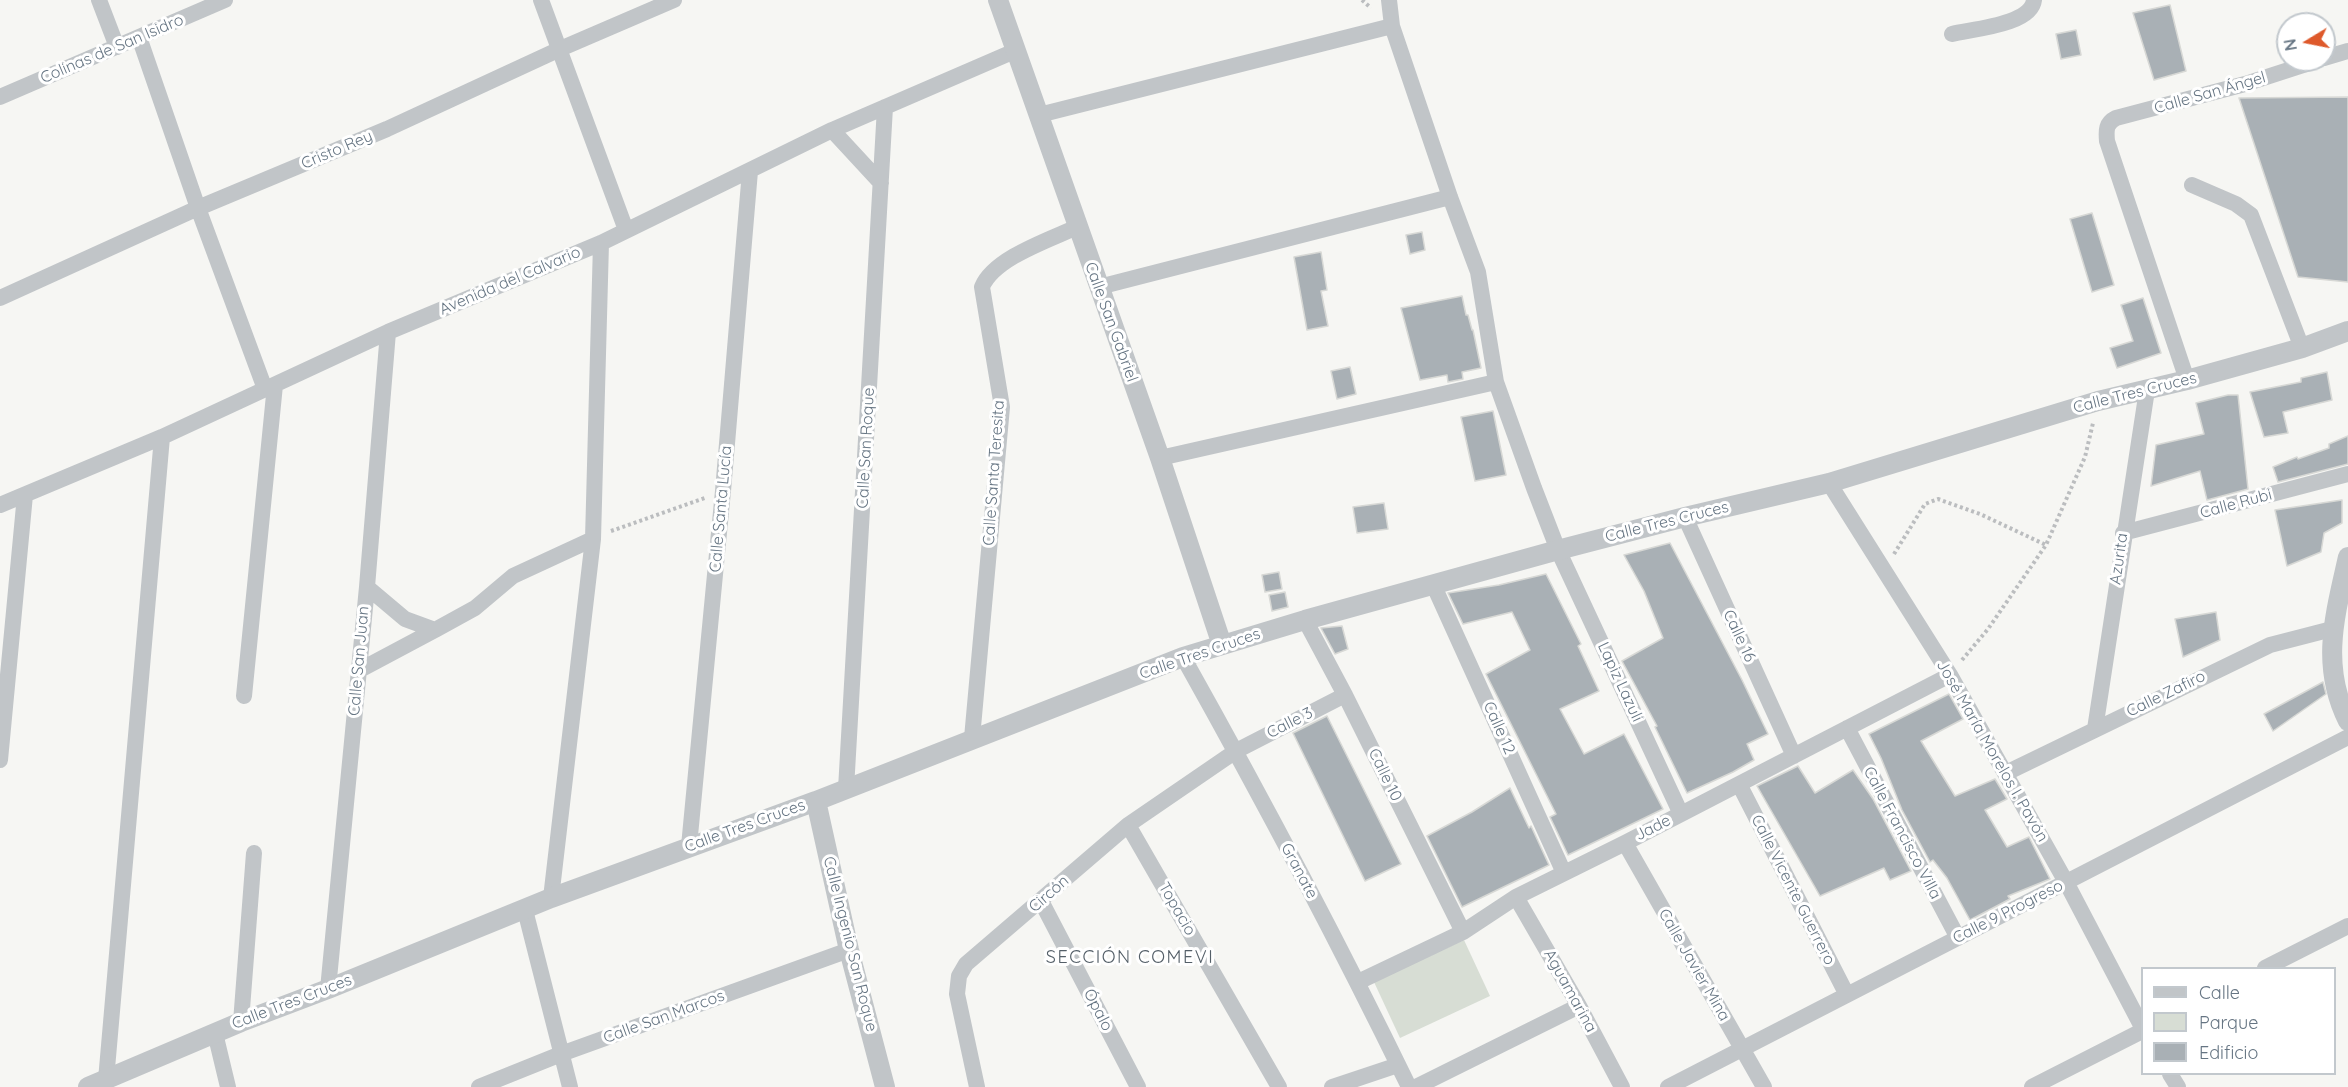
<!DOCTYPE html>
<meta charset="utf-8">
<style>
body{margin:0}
#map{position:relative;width:2348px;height:1087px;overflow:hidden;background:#f6f6f3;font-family:Quicksand,sans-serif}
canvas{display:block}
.legend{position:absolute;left:2141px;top:967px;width:195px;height:108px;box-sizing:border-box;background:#fff;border:2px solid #c2c8cd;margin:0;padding:8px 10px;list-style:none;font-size:18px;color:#667583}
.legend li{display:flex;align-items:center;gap:12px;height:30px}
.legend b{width:30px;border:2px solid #c2c8cd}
.north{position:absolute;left:2276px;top:12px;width:60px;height:60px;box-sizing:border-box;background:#fff;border:2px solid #c2c8cd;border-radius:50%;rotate:260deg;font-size:16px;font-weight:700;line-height:24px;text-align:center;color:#667583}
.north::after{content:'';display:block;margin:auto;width:21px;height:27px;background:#de592b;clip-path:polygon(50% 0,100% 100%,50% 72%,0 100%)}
</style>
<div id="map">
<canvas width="2348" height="1087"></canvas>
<ul class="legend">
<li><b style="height:8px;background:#c1c5c8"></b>Calle</li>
<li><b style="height:16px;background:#d7ddd4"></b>Parque</li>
<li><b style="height:16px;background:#a9b0b5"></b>Edificio</li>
</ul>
<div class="north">N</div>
</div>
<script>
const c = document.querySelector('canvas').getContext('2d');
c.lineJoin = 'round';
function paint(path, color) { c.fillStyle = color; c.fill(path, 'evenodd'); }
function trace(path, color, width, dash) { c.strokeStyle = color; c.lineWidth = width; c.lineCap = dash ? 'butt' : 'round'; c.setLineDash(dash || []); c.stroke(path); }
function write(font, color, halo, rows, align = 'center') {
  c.font = font + ' Quicksand,sans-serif'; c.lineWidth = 6; c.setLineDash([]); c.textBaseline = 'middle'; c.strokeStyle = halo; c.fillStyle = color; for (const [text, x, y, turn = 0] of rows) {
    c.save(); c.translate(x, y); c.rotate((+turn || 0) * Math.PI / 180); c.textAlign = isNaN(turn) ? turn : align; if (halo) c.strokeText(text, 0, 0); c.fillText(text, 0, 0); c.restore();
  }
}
paint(new Path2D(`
 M 1464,940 L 1490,996 L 1400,1038 L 1374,982 Z`), '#d7ddd4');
const building = new Path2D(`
 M 2170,5 L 2186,71 L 2154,80 L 2133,13 Z
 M 2076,30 L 2081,55 L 2061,59 L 2056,34 Z
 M 2348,97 L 2348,282 L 2298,277 L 2239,98 Z
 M 2092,213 L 2114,285 L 2092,292 L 2070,219 Z
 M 1422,232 L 1425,250 L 1410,254 L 1406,235 Z
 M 1321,252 L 1327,290 L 1321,291 L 1328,326 L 1307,330 L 1294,257 Z
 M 1462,296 L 1466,315 L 1468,315 L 1472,330 L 1473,330 L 1481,368 L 1462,372 L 1463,379 L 1448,382 L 1447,375 L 1420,380 L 1401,308 Z
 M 2143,298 L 2161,353 L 2117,368 L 2110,348 L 2133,341 L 2121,305 Z
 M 1350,367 L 1356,394 L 1337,399 L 1331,371 Z
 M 2327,372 L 2332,400 L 2283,412 L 2288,433 L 2264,437 L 2250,392 L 2301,382 L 2301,378 Z
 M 2228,395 L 2238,395 L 2248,489 L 2207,500 L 2200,471 L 2151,486 L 2156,445 L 2204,434 L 2196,403 Z
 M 1493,411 L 1506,475 L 1475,481 L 1461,417 Z
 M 2348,436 L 2348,464 L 2278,482 L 2273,467 L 2297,457 L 2298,459 L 2329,448 L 2329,444 Z
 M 2342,500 L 2342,523 L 2324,533 L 2321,552 L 2287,566 L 2275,510 Z
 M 1384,503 L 1388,529 L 1357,533 L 1353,507 Z
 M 1670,543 L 1742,680 L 1768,734 L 1747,744 L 1754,760 L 1733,772 L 1687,793 L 1655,727 L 1657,726 L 1622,661 L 1663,638 L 1644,591 L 1624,555 Z
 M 1279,572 L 1282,589 L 1265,592 L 1262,575 Z
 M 1546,574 L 1581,644 L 1578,646 L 1599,691 L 1560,709 L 1584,754 L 1624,734 L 1663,809 L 1568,855 L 1550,817 L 1556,814 L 1486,674 L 1530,650 L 1512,612 L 1463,624 L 1448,593 L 1499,585 Z
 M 1285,592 L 1288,607 L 1272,611 L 1269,595 Z
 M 2216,612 L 2220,640 L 2183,657 L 2175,619 Z
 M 1342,626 L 1348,649 L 1335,654 L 1321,628 Z
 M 2323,682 L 2326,694 L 2273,731 L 2264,714 Z
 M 1949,694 L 1963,719 L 1921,741 L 1955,796 L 1995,779 L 2007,799 L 1985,810 L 2007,847 L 2029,837 L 2050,879 L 2008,896 L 2010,899 L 1970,920 L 1947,878 L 1933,860 L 1930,862 L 1902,810 L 1881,758 L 1869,734 Z
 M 1327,716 L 1401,864 L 1365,881 L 1293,733 Z
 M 1798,766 L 1815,793 L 1853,770 L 1873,799 L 1911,871 L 1890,880 L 1884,868 L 1820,896 L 1757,786 Z
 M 1510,788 L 1529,828 L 1531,826 L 1549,865 L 1462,907 L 1427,836 L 1472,812 Z`);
paint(building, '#a9b0b5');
trace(building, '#d7d8d5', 1.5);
trace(new Path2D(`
 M 1362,0 L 1371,8
 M 611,531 L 705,498
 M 1894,554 L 1925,504 L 1938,499 L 1980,514 L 2046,545
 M 1962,660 L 1988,629 L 2046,545 L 2085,457 L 2093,423`), '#bbbdbf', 4, [3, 3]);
trace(new Path2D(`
 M 99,0 L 117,47
 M 541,0 L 626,230
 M 1389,0 L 1392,26 L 1450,197 L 1478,272 L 1496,382 L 1534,488 L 1558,550 L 1681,814
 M 1952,34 C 1972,29 2031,25 2034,0
 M 139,37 L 198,208 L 265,389
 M 2324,58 L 2348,51
 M 0,97 L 225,0
 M 1039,115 L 1392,26
 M 832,130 L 881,183
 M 2192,185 L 2236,204 L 2251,215 L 2302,348
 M 1099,287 L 1450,197
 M 0,298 L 198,208 L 387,129 L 560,49 L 674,0
 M 2187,380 L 2107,141 C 2106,130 2106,123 2116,118 L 2245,84 L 2319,60
 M 1160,458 L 1496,382
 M 1829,483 L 1950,675 L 2066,882 L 2142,1027
 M 0,505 L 162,437 L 388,332 L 601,243 L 832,130 L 1017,50
 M 1685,517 L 1794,756
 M 2123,533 L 2348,474
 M 1433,584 L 1564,873
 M 367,587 L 405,619 L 435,630 L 475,608 L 513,576 L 593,539
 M 1305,620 L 1345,695 L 1463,932
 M 1183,657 C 1262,798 1338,941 1409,1087
 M 358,671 L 435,630
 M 244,696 L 275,385
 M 1847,728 L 1958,938
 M 2095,729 L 2147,390
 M 972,738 L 1002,407 L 982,287 C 994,258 1049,240 1077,227
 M 0,760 L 25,495
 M 2006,773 L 2270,645 L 2332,629
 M 1739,784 L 1847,995
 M 846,789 L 885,107
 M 1128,825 L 1279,1087
 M 1625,843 L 1764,1087
 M 689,846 L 723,491 L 750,171
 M 1516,897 L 1579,1006 L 1622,1087
 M 551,898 L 593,539 L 601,243
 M 1041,901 L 1138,1087
 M 525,910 L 570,1087
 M 2265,968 L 2348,926
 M 1358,982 L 1463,932 L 1516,897 L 1625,843 L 1950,675
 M 328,989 L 367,587 L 388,332
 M 241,1022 L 254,853
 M 215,1033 L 228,1087
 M 2170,1074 L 2178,1087
 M 106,1080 L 162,437
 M 479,1087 L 561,1054 L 849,950
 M 977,1087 L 957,994 L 959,976 L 966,964 L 1128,825 L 1236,751 L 1345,695
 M 1332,1087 L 1398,1065
 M 1416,1087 L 1579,1006
 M 1668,1087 L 2348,737
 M 2032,1087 L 2142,1031`), '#c1c5c8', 16);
trace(new Path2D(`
 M 998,0 L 1160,458 L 1222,645
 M 2348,557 C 2335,615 2320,665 2348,721
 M 816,801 L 849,950 L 885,1087
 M 88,1087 L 241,1022 L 328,989 L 551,898 L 816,801 L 1183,657 L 1305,620 L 1558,550 L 1685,517 L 1829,483 L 2098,401 L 2187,380 L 2302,348 L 2348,331`), '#c1c5c8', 20);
write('16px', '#667583', '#fff', [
 ["Colinas de San Isidro",112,49,-23],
 ["Calle San Ángel",2210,93,-16],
 ["Cristo Rey",337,150,-23],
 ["Avenida del Calvario",510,281,-23],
 ["Calle San Gabriel",1111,322,70],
 ["Calle Tres Cruces",2135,393,-14],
 ["Calle San Roque",866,448,-87],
 ["Calle Santa Teresita",994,473,-86],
 ["Calle Rubi",2236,504,-15],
 ["Calle Santa Lucía",721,509,-85],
 ["Calle Tres Cruces",1667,522,-14],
 ["Azurita",2119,559,-82],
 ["Calle 16",1739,636,65],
 ["Calle Tres Cruces",1200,654,-19],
 ["Calle San Juan",359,661,-85],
 ["Lapiz Lazuli",1620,682,65],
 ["Calle Zafiro",2166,694,-26],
 ["Calle 3",1290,723,-27],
 ["Calle 12",1499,728,66],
 ["José María Morelos I. Pavón",1992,751,60],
 ["Calle 10",1385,775,64],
 ["Calle Tres Cruces",745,826,-20],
 ["Jade",1653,828,-27],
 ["Calle Francisco Villa",1902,833,62],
 ["Granate",1299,871,62],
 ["Calle Vicente Guerrero",1793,890,63],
 ["Circón",1049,894,-41],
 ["Topacio",1177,909,60],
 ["Calle 9 Progreso",2008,912,-27],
 ["Calle Ingenio San Roque",850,944,76],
 ["Calle Javier Mina",1694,965,60],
 ["Aguamarina",1570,991,61],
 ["Calle Tres Cruces",292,1002,-21],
 ["Ópalo",1098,1010,63],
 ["Calle San Marcos",664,1017,-20]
]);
c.letterSpacing = '1.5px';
write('18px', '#545f68', '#fff', [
 ["SECCIÓN COMEVI",1130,958]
]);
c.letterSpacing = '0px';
</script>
